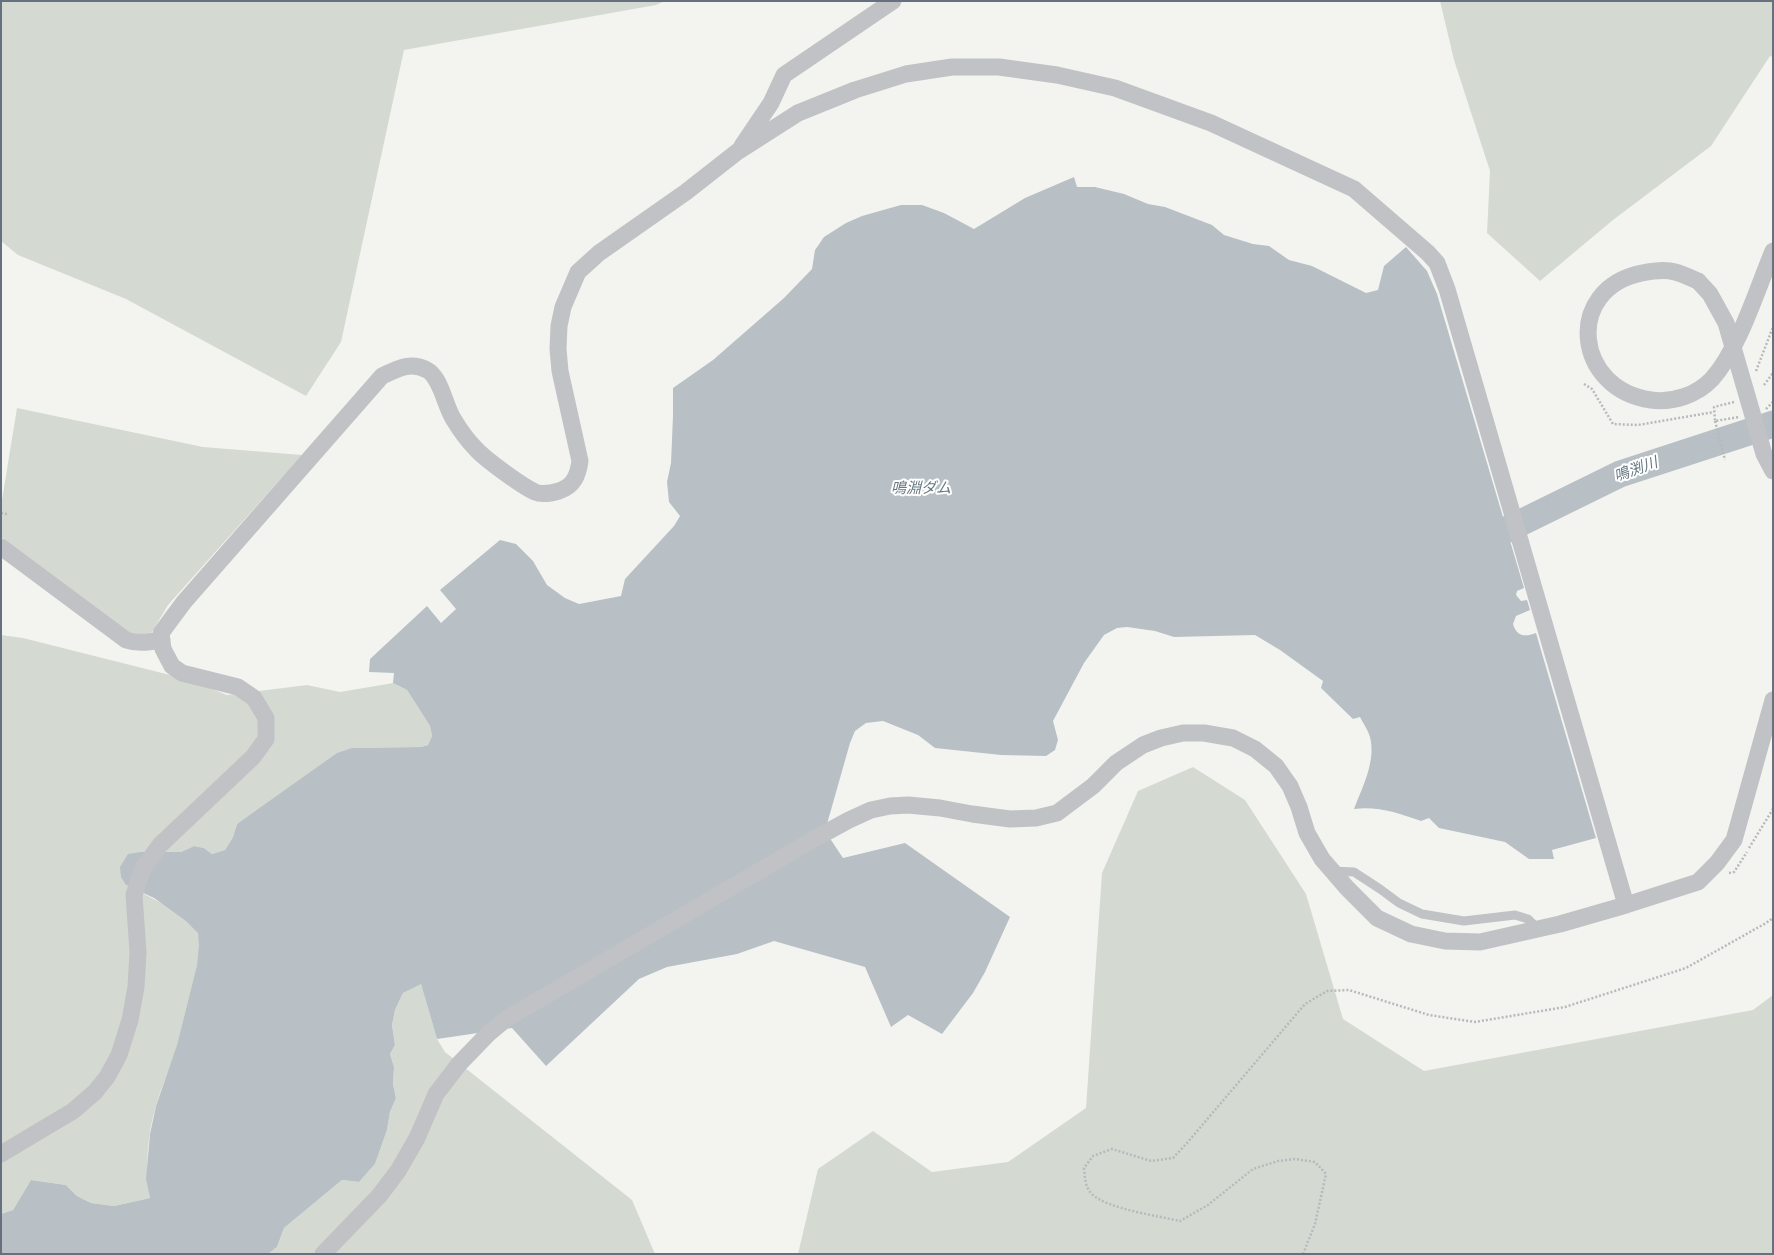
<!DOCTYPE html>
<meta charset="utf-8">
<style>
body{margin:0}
#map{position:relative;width:1774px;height:1255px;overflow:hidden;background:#f3f4f0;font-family:"Space Grotesk",sans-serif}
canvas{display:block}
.frame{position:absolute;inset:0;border:2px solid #66707e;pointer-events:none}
</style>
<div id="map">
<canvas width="1774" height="1255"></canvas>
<div class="frame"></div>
</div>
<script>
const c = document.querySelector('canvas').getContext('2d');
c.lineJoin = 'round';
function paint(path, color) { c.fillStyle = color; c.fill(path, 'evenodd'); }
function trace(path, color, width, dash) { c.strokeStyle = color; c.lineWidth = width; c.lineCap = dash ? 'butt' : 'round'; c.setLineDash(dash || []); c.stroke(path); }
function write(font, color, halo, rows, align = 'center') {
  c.font = font + ' "Space Grotesk","Noto Sans JP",sans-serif'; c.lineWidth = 4; c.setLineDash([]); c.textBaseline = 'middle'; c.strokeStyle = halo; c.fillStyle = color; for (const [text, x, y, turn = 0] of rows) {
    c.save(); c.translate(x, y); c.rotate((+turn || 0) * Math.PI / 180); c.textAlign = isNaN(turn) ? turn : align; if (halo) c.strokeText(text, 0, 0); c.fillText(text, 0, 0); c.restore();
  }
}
paint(new Path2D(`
 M 1,1 L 665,1 L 656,5 L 404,50 L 341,342 L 306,396 L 126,299 L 18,255 L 1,241 Z
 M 1440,1 L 1773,1 L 1773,57 L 1770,56 L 1711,146 L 1613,220 L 1540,281 L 1487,233 L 1490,171 L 1454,60 Z
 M 17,408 L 203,447 L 302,455 L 168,605 L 149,637 L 136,638 L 120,629 L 1,537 L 1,506 Z
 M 1,635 L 23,638 L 186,679 L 227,695 L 307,685 L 340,692 L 393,683 L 407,690 L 430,726 L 432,736 L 428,745 L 421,747 L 352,748 L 237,824 L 233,837 L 225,850 L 212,854 L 204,848 L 194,846 L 181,852 L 141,852 L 126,885 C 142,893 191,916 198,933 C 203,948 195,975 191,990 C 186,1008 182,1027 177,1046 C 171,1066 162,1085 156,1106 C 147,1135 145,1169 150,1198 L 114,1206 L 91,1203 L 77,1196 L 66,1185 L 31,1180 L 13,1210 L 1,1214 Z
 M 1193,767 L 1245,800 L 1306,894 L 1343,1019 L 1424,1071 L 1753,1010 L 1773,995 L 1773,1254 L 798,1254 L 818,1169 L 873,1131 L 932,1172 L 1008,1162 L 1086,1108 L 1102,873 L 1138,791 Z
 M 421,983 L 437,1039 L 445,1052 L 632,1200 L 655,1254 L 268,1254 L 277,1247 L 284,1228 L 342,1180 L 359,1182 L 375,1164 L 387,1130 L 390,1112 L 396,1098 L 393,1084 L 394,1067 L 390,1054 L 395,1045 L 392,1025 L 395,1010 L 403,993 Z`), '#d4dad2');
paint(new Path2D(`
 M 1074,177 L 1077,187 L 1095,187 L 1124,194 L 1148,204 L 1165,207 L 1212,225 L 1224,235 L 1253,244 L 1269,246 L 1289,260 L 1312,266 L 1366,293 L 1378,290 L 1384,266 L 1406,247 L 1427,271 L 1437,294 L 1524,588 L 1517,591 L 1516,595 L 1521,601 L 1527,600 L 1530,610 L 1516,616 L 1513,624 C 1517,637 1525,637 1536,633 L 1596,838 L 1552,850 L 1554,859 L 1529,859 L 1505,842 L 1439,828 L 1429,818 L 1421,821 C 1398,813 1378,806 1354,809 C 1363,786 1376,761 1370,737 C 1368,730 1363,723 1360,717 L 1353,719 L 1321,688 L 1323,681 L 1280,650 L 1255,635 L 1174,637 L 1155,631 L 1127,627 L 1117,628 L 1104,635 L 1084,663 L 1053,721 L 1058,740 L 1055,750 L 1046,756 L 1001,755 L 935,748 L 918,735 L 883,721 L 866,723 L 855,731 L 850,743 L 825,831 L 843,858 L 905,843 L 1010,917 L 985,972 L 973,993 L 942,1034 L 908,1015 L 891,1027 L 865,967 L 774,941 L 737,954 L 667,967 L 639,979 L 546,1066 L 512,1028 L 437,1039 L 421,984 L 403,993 L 395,1010 L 392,1025 L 395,1045 L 390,1054 L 394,1067 L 393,1084 L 396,1098 L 390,1112 L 387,1130 L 375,1164 L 359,1182 L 342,1180 L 284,1228 L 277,1247 L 268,1254 L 1,1254 L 1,1214 L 13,1210 L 31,1180 L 66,1185 L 77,1196 L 91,1203 L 114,1206 L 150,1198 L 146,1179 L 150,1134 L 156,1106 L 177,1045 L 197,965 L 199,945 L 198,933 L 186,921 L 154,898 L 126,885 L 121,877 L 120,867 L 128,854 L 141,852 L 181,852 L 194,846 L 204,848 L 212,854 L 225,850 L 233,837 L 237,824 L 337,753 L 352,748 L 421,747 L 428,745 L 432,736 L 430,726 L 407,690 L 393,683 L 394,673 L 369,672 L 370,659 L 427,606 L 441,623 L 456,609 L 440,590 L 500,540 L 516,544 L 533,561 L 547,585 L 565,598 L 579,604 L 621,596 L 625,579 L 674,526 L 680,516 L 669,502 L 667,482 L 671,463 L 673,416 L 673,388 L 713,360 L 784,298 L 812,269 L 815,250 L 824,237 L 846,223 L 862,216 L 901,205 L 922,205 L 944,213 L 974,229 L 1025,198 Z`), '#b8c0c5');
trace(new Path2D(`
 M 1506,530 L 1620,474 L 1773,424`), '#b8c0c5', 27);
trace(new Path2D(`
 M 1756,371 L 1773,327
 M 1584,384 L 1592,389 L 1613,424 L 1638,425 L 1714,412
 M 1764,385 L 1773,373
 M 1734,402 L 1714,407 L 1715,421 L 1739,417
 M 1766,409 L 1773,402
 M 1715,421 L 1725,460
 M 1,513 L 7,514
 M 1749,848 L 1773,809
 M 1729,873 L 1734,872 L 1747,852
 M 1303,1254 L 1315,1224 L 1326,1174 L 1315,1162 L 1295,1159 L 1278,1161 L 1253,1169 L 1208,1205 L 1180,1221 C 1159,1216 1107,1209 1092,1194 C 1085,1188 1085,1177 1084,1168 L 1093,1156 L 1112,1149 L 1151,1161 L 1173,1158 L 1187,1143 L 1305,1004 L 1327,991 L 1349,990 L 1429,1015 L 1475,1022 L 1565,1007 L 1686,968 L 1766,923 L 1773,918`), '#b7b9bc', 2.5, [2, 2]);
trace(new Path2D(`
 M 1333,871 L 1354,872 L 1380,889 L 1399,903 L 1422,914 L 1464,921 L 1515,915 L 1528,919 L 1538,929`), '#c0c2c5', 9);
trace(new Path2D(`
 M 742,146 L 771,103 L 784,75 L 893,1
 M 1698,281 C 1691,278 1683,274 1675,272 C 1665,269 1652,271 1642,273 C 1563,289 1575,390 1651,400 C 1673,403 1697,395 1712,379 C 1739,349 1757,289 1773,251
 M 1,547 L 126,640 C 138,644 149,642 162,640
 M 1,1154 L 73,1111 L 95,1092 L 107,1077 L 119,1055 L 130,1020 L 136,987 L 138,952 L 134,895 L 143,868 L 160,845 L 253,757 L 266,739 L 266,718 L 254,698 L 238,687 L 182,673 L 172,666 L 163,649 L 161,633 L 184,602 L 382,376 C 397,369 410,361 427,370 C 441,377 445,407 454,420 C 460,430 468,441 476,449 C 486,460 522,486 535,492 C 542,495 552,493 559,491 C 574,486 578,475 580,461 L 560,371 L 558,349 L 559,326 L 563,307 L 578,272 L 599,253 L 686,192 L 737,152 L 798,113 L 855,90 L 906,74 L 952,67 L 999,67 L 1057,75 L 1115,88 L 1211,123 L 1354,189 L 1428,253 L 1437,263 L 1447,289 L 1626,905
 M 323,1254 L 379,1196 L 398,1171 L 417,1138 L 436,1094 L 459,1064 L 488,1034 L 506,1019 L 814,839 L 849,820 L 871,810 L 890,806 L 908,805 L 940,808 L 972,814 L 1010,819 L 1036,818 L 1057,813 L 1093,786 L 1116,763 L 1143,745 L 1161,738 L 1183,733 L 1204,733 L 1233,738 L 1255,749 L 1276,766 L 1290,786 L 1299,807 L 1307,833 L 1322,859 L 1347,888 L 1377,918 L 1411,934 L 1445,941 L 1480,942 L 1560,924 L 1626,905 L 1698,882 L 1717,863 L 1734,840 L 1773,700`), '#c0c2c5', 17);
trace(new Path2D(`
 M 1698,281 L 1710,294 L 1726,323 L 1764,454 L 1773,471`), '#c0c2c5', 17);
write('italic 15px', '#677882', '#fff', [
 ["鳴渕川",1636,470,-20],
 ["鳴淵ダム",921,489]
]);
</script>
